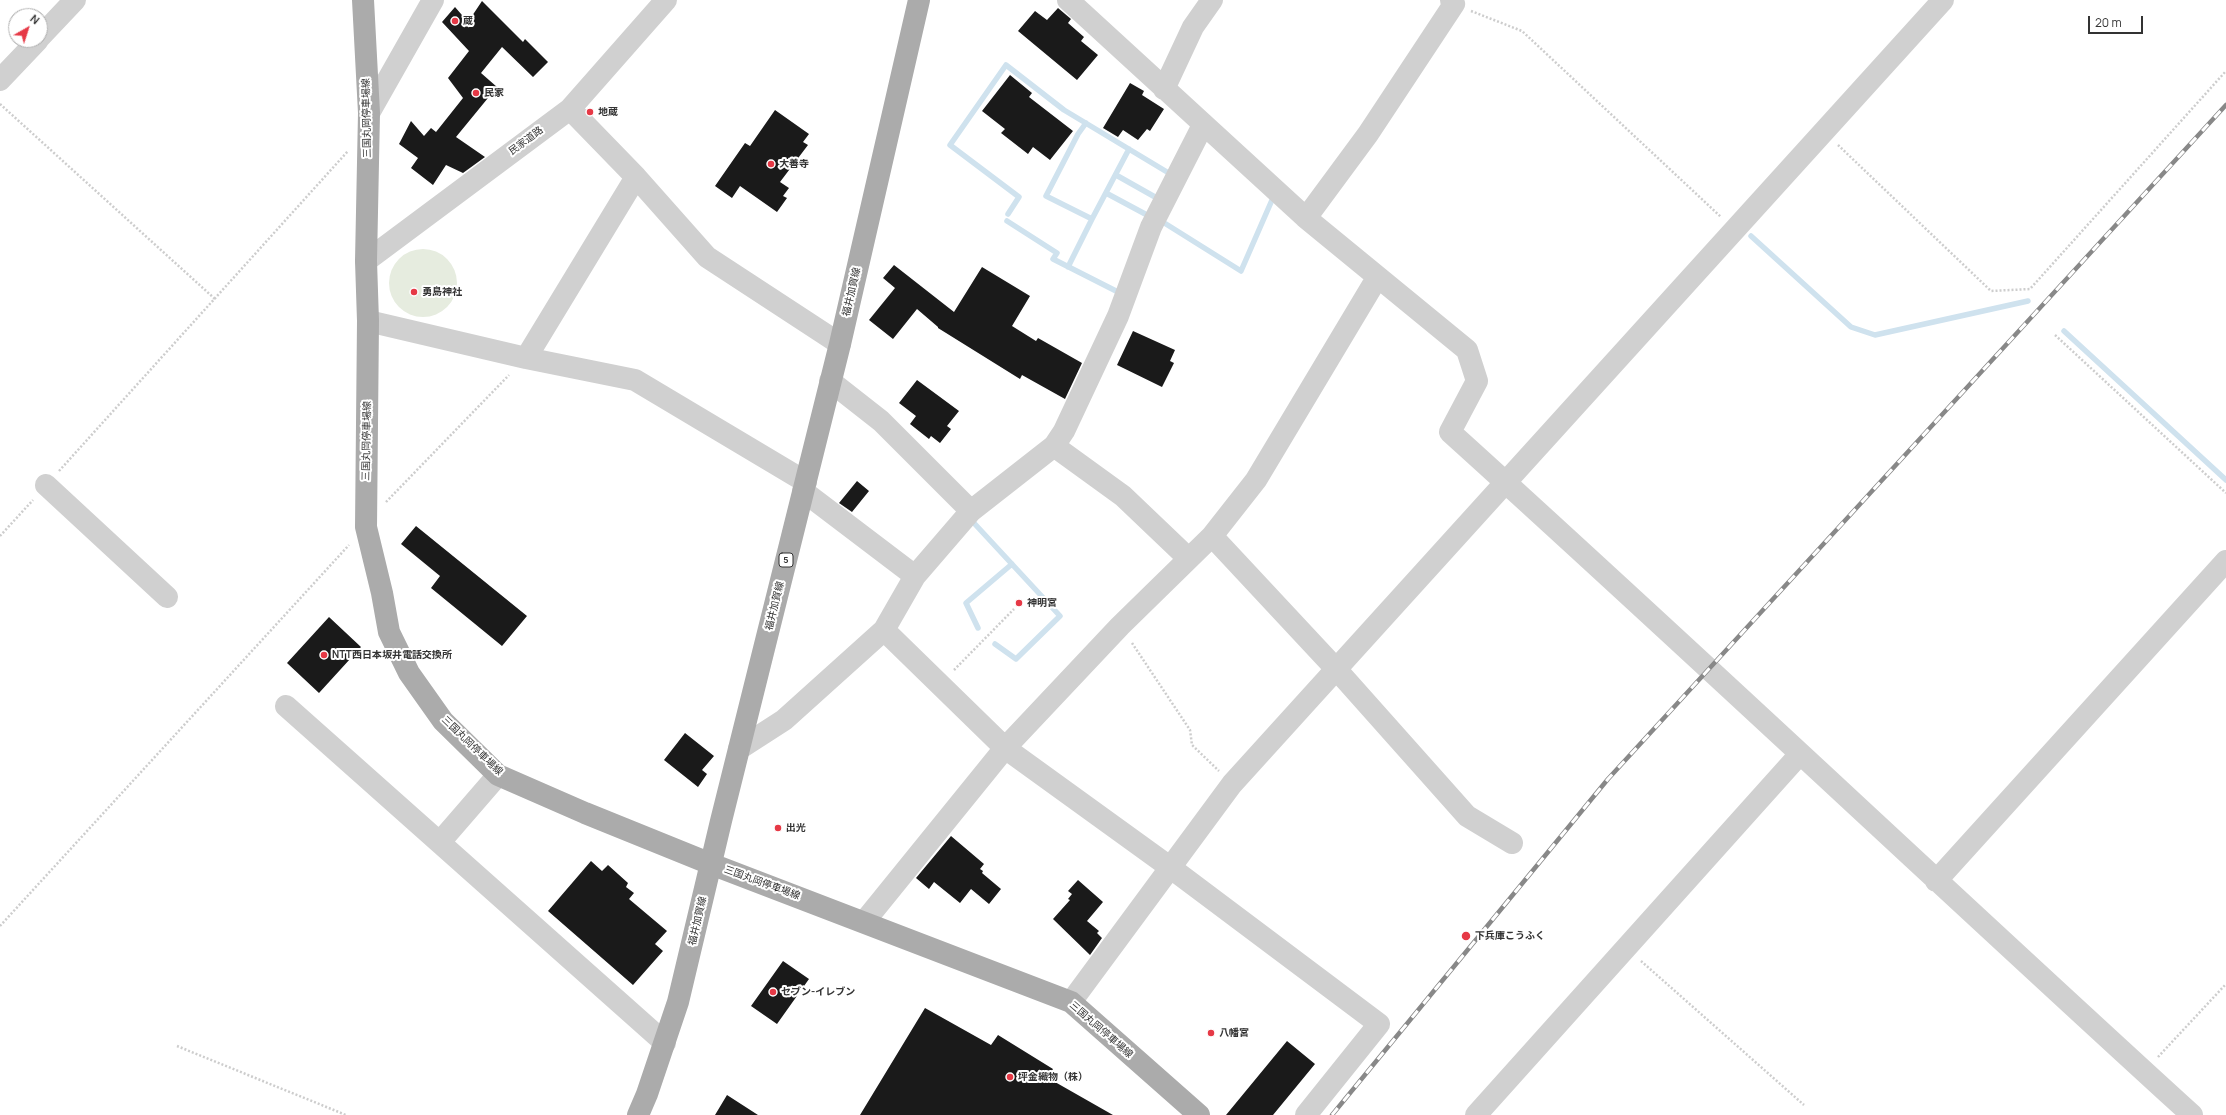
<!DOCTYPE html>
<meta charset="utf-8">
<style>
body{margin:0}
#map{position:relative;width:2226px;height:1115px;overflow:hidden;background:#fff;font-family:Manrope,sans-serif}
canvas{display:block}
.north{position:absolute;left:8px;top:8px;width:40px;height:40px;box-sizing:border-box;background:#fff;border:1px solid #adadad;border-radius:50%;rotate:39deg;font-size:11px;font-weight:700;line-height:16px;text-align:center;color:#333}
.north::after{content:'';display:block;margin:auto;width:14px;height:18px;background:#e63946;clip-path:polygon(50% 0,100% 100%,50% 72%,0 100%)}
.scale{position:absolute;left:2088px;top:16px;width:55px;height:18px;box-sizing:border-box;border:2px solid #333;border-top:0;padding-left:5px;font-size:12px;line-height:14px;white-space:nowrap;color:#333;-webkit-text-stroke:3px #fff;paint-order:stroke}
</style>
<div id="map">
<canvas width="2226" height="1115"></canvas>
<div class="north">N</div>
<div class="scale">20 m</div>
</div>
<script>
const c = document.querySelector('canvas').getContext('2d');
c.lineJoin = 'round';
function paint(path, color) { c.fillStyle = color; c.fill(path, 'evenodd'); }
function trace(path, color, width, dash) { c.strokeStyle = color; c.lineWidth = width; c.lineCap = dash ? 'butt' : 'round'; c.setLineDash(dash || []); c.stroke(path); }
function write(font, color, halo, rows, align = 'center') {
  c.font = font + ' Manrope,"Noto Sans JP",sans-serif'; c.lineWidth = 4; c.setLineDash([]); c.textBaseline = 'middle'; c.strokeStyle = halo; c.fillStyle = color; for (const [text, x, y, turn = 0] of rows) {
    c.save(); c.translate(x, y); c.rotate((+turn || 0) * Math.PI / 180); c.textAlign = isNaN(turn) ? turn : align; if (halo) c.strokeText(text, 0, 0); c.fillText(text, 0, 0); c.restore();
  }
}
paint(new Path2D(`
 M389 283a34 34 0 1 1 68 0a34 34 0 1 1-68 0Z`), '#e6ecdf');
trace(new Path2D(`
 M 1086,123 L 1078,134 L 1046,196 L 1092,219 L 1129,149
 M 1116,175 L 1155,197
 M 1106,193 L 1147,215
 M 1008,214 L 1019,197 L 950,145 L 1006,65 L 1064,110 L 1167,172
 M 1007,221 L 1057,253 L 1053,259 L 1118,292
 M 1166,224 L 1241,271 L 1272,200
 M 1751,236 L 1851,327 L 1875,335 L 2028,301
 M 1068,267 L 1092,219
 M 2064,331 L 2226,480
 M 975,518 L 973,522 L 1060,616 L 1016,659 L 995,644
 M 978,628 L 966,603 L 1012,564`), '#cfe2ee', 5.5);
paint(new Path2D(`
 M 482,1 L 523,42 L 525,39 L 548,62 L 533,77 L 502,47 L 481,73 L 497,87 L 456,137 L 485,157 L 463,173 L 446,165 L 433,185 L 411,168 L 418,158 L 399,144 L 411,121 L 424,136 L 431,128 L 436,132 L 463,98 L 448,78 L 469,51 L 442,22 L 455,7 L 468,22 Z
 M 1058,8 L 1071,19 L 1068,23 L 1084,37 L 1081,41 L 1098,55 L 1077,80 L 1018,31 L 1035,11 L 1047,20 Z
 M 1010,75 L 1032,93 L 1029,97 L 1073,131 L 1050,160 L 1033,147 L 1028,154 L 1001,133 L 1005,129 L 982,111 Z
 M 1130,83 L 1144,91 L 1142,95 L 1164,109 L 1150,131 L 1147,129 L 1138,140 L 1123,130 L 1118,137 L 1103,128 Z
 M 775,110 L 809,134 L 803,142 L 808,145 L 780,182 L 789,188 L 783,196 L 787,198 L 777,212 L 740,186 L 732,198 L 715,186 L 745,143 L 750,146 Z
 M 894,265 L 954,312 L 982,267 L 1030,296 L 1012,326 L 1036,341 L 1038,338 L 1082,363 L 1065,399 L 1022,375 L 1020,379 L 938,328 L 938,327 L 917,309 L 893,339 L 869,320 L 895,288 L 883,278 Z
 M 1133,331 L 1175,350 L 1170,361 L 1174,363 L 1162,387 L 1117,365 Z
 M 917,380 L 959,411 L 947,426 L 951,429 L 940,443 L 931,436 L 929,439 L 910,424 L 916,416 L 899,403 Z
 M 857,481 L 869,491 L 852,512 L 839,503 Z
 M 416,526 L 527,616 L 502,646 L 431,588 L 440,576 L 401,544 Z
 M 329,617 L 361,647 L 319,693 L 287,663 Z
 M 685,733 L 714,756 L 702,770 L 707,774 L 698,787 L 664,760 Z
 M 951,836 L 984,864 L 980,869 L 983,871 L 982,873 L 1001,889 L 989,904 L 971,889 L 960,903 L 934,882 L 929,889 L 916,878 Z
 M 591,861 L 602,871 L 608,865 L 628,883 L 626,887 L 634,893 L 629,899 L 667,931 L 655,944 L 663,951 L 633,985 L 548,911 Z
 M 1078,880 L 1103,902 L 1087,921 L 1099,931 L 1097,933 L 1102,938 L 1090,955 L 1053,919 L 1070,900 L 1068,899 L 1072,894 L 1068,891 Z
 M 783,961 L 809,979 L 777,1024 L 751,1006 Z
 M 925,1008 L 991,1045 L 998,1035 L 1053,1069 L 1048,1078 L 1113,1115 L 860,1115 Z
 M 1287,1041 L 1315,1064 L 1273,1115 L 1226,1115 Z
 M 727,1095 L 758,1115 L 715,1115 Z`), '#1a1a1a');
trace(new Path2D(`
 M 1471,11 L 1522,31 L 1721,217
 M 0,104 L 215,299
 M 1838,145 L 1991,291 L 2030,289 L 2226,71
 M 2055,335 L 2226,493
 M 59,471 L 348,151
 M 386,502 L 509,375
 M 0,536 L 33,500
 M 1132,643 L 1190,730 L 1192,745 L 1219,771
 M 954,670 L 1014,609
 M 0,926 L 349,545
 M 1641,961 L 1804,1105
 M 177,1046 L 346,1115
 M 2158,1057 L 2226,984`), '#cdcdcd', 2.5, [2, 2]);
trace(new Path2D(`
 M 1068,0 L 1306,218 L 1467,350 L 1477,381 L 1450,432 C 1699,657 1943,888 2192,1115
 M 40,37 L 75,0
 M 0,80 L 38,40
 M 1164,89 L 1193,27 L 1212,0
 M 570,109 L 636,177 L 707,257 L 840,344
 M 369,113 L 433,0
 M 1306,218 L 1368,134 L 1454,4 L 1451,0
 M 366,261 L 570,109 L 666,0
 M 368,321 L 526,358 L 635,380 L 806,482
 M 526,358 L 636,177
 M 830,381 L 881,421 L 971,511
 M 1054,446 L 1123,496 L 1188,558
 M 46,485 L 167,597
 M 803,491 L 915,576
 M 1212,536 L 1337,670 L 1467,816 L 1512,843
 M 884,630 L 915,576 L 971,511 L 1054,446 L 1064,431 L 1118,316 L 1151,227 L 1203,125
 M 286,706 L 665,1043
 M 739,749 L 784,720 L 884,630 L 1005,748 L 1171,868 L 1379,1024 L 1306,1115
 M 440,842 L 498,775
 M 1936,881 L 2226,561
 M 864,922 L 1005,748 L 1120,626 L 1212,536 L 1256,480 L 1377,278
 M 1071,1002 L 1232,784 L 1943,0
 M 1476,1115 L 1800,754`), '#d0d0d0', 22);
trace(new Path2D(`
 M 363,0 L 369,113 L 366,261 L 368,321 L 366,527 L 382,593 L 389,632 L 409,673 L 443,721 L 498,775 L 585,813 L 711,864 L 1071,1002 L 1199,1115
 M 638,1115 L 647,1094 L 678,1002 L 721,821 L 840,344 L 919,0`), '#ababab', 22);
const rail = new Path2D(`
 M 1332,1115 L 1608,779 L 2226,105`);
trace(rail, '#888', 4.5);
trace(rail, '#fff', 3, [9]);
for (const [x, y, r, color] of [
 [455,21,4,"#e63946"],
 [476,93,4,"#e63946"],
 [590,112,4,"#e63946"],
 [771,164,4,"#e63946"],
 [414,292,4,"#e63946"],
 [1019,603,4,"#e63946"],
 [324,655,4,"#e63946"],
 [778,828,4,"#e63946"],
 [1466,936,5,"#e63946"],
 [773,992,4,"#e63946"],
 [1211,1033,4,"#e63946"],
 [1010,1077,4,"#e63946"]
]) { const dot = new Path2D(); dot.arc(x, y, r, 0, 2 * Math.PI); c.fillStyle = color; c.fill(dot); trace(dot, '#fff', 1.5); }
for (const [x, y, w] of [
 [786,560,14]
]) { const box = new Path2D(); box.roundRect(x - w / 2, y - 7, w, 14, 3); c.fillStyle = '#fff'; c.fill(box); trace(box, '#333', 1); }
write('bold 9px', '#333', null, [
 ["5",786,560]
]);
write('bold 10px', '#333', '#fff', [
 ["蔵",463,21],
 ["民家",484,93],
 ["地蔵",598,112],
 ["大善寺",779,164],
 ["勇島神社",422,292],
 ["神明宮",1027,603],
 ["NTT西日本坂井電話交換所",332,655],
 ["出光",786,828],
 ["下兵庫こうふく",1475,936],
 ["セブン-イレブン",781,992],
 ["八幡宮",1219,1033],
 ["坪金織物（株）",1018,1077]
], 'left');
write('10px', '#333', '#fff', [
 ["三国丸岡停車場線",367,118,-91],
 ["民家道路",526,141,-37],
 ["福井加賀線",852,292,-77],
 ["三国丸岡停車場線",367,441,-89],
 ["福井加賀線",775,606,-76],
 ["三国丸岡停車場線",472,746,44],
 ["三国丸岡停車場線",762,883,20],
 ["福井加賀線",698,921,-77],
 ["三国丸岡停車場線",1101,1030,41]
]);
</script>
